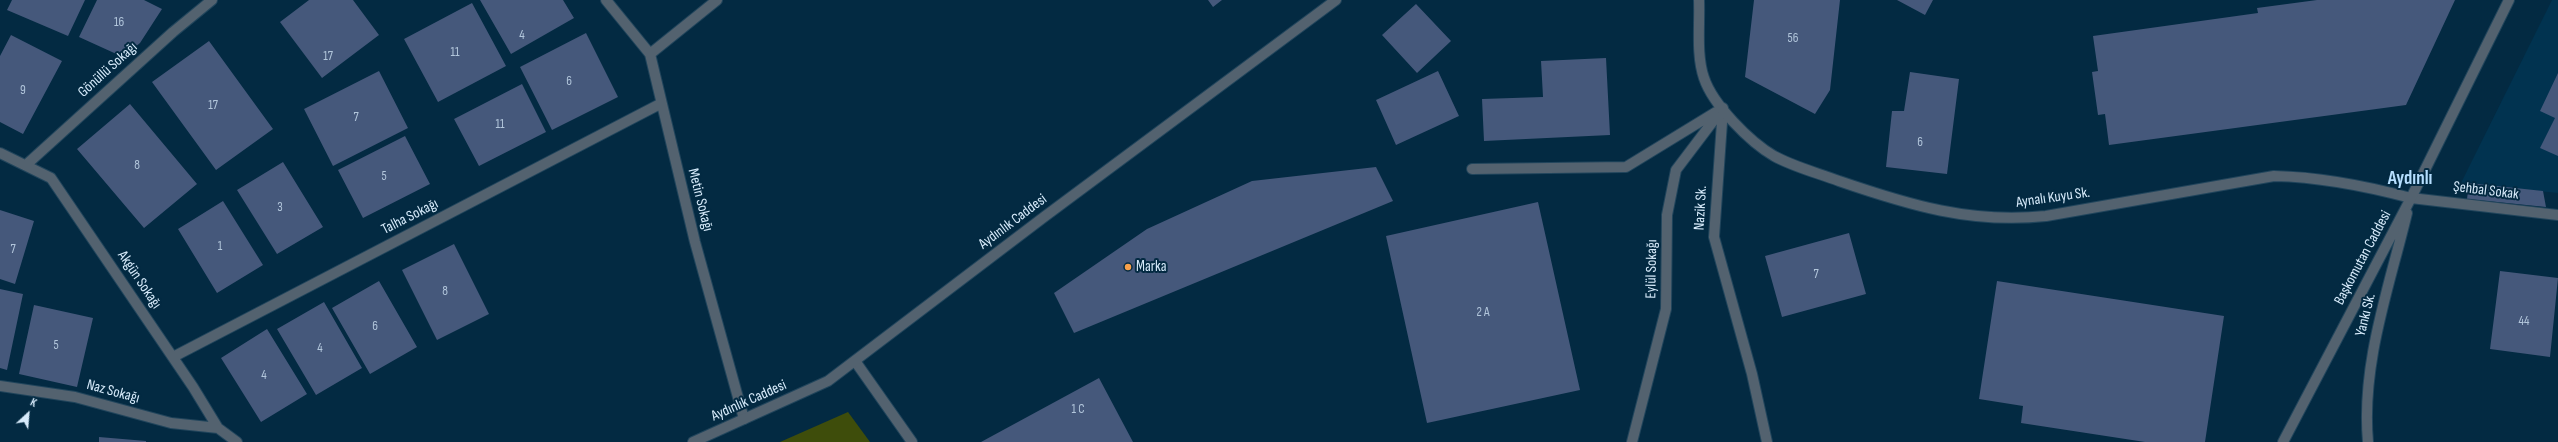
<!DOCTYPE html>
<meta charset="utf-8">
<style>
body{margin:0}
#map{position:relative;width:2558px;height:442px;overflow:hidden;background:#032a42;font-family:"Sofia Sans Condensed",sans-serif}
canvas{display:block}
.north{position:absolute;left:8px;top:394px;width:40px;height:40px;-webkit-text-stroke:3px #032a42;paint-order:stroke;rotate:26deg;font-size:11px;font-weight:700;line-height:16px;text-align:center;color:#d7ebfb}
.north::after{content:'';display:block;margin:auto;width:14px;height:18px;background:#d7ebfb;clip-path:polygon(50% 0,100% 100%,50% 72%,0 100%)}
</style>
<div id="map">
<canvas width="2558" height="442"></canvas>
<div class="north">K</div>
</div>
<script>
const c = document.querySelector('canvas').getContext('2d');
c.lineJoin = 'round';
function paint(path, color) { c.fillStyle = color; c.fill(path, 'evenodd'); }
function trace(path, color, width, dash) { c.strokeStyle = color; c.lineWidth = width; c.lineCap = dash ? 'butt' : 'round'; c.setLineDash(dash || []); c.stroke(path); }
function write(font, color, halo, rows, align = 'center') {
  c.font = font + ' "Sofia Sans Condensed",sans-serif'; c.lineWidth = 4; c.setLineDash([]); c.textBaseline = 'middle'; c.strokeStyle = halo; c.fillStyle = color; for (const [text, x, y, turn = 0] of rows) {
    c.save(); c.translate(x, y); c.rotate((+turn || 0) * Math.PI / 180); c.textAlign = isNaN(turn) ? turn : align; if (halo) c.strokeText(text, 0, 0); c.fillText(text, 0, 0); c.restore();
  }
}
paint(new Path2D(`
 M 2552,0 L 2558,0 L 2558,193 L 2461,183 Z`), '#013350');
paint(new Path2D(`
 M 848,412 L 870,442 L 780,442 Z`), '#3e4d0b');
paint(new Path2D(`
 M 12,0 L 85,0 L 68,36 L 7,10 Z
 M 97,0 L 144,0 L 162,9 L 140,43 L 123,57 L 79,37 Z
 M 309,0 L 353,0 L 379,35 L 322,78 L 280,22 Z
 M 480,0 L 563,0 L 574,18 L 511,54 Z
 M 1208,0 L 1222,0 L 1213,7 Z
 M 1754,0 L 1840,0 L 1830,90 L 1815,114 L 1745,77 Z
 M 1897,0 L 1933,0 L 1925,15 Z
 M 2317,0 L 2455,0 L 2406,105 L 2109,145 L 2105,114 L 2098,115 L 2092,72 L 2098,71 L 2093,36 L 2258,13 L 2257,8 Z
 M 472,3 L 506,66 L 438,102 L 404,39 Z
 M 1416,4 L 1451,41 L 1417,73 L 1382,35 Z
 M 586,33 L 618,97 L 552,130 L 520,67 Z
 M 11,35 L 62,61 L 23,134 L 0,122 L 0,56 Z
 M 209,41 L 273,129 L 216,170 L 152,82 Z
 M 1606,58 L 1610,135 L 1484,141 L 1482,99 L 1543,97 L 1541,61 Z
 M 379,71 L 408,128 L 333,166 L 304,109 Z
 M 1438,71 L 1459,116 L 1396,145 L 1376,100 Z
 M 1910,72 L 1959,79 L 1947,174 L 1886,167 L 1892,111 L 1904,111 Z
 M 2558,73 L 2558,156 L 2540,148 L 2555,118 L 2540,111 Z
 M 522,84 L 546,132 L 479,166 L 454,119 Z
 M 130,104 L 197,184 L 144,228 L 77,149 Z
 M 405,136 L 430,184 L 363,218 L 338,170 Z
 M 283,162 L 323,227 L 277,254 L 237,190 Z
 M 1376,167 L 1393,201 L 1074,333 L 1054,293 L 1147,229 L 1252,181 Z
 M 2469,183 L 2543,191 L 2546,207 L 2467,199 Z
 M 223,201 L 263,265 L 217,293 L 178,229 Z
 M 1538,202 L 1580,390 L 1427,423 L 1386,236 Z
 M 0,210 L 34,221 L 15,284 L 0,279 Z
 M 1849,233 L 1866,294 L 1782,317 L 1765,256 Z
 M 454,244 L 489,314 L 437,340 L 402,270 Z
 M 2500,271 L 2558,278 L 2550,357 L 2490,349 Z
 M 379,281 L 417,347 L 370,374 L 332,308 Z
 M 1997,281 L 2224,316 L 2205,442 L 2145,442 L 2021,423 L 2023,406 L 1979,399 Z
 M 0,289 L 23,294 L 7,370 L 0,368 Z
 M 324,302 L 362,368 L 316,395 L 277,329 Z
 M 34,305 L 93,318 L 77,387 L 19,374 Z
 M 267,329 L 307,394 L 261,422 L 221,358 Z
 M 1099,378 L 1133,442 L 981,442 Z
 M 99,437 L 146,441 L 146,442 L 99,442 Z`), '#45587b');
const service = new Path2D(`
 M 855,361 L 912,442`);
const minor = new Path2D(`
 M 606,0 L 650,54 L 695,242 L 744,419
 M 650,54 L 717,0
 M 1723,108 L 1714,237 L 1752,374 L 1767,442
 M 0,153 L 51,178 L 193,387 L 218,428 L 237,442
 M 26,165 L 173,32 L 212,0
 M 1472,169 L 1626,167 L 1716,112
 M 2411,198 L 2558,215
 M 173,357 L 660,104
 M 0,386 L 75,397 L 171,423 L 218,428
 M 1632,442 L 1666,309 L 1667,215 L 1676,170 L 1723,108`);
const tertiary = new Path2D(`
 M 1699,0 C 1700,25 1696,55 1704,78 C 1713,105 1750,142 1774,156 C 1794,167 1818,173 1839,181 C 1909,205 1971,224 2046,216 L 2274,176 C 2320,177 2366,186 2411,198
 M 693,442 L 828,381 L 1044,217 L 1336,0
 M 2283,442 L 2411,198 L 2509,0
 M 2368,442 C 2361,364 2389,288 2407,213`);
trace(service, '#21455c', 12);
trace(minor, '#21455c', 12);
trace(tertiary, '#21455c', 12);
trace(service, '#53626f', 10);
trace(minor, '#53626f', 10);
trace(tertiary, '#53626f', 10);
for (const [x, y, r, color] of [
 [1128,267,4,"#f8a04b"]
]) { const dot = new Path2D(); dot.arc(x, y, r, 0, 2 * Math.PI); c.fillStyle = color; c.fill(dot); trace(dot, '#032a42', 1.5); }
write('13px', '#b2c6db', null, [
 ["16",119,23],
 ["4",522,36],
 ["56",1793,39],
 ["11",455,53],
 ["17",328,57],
 ["6",569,82],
 ["9",23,91],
 ["17",213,106],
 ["7",356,118],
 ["11",500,125],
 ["6",1920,143],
 ["8",137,166],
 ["5",384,177],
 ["3",280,208],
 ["1",220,247],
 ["7",13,250],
 ["7",1816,275],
 ["8",445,292],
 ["2 A",1483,313],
 ["44",2524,322],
 ["6",375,327],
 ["5",56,346],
 ["4",320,349],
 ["4",264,376],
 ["1 C",1078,410]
]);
write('15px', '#d7ebfb', '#032a42', [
 ["Gönüllü Sokağı",108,70,-42],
 ["Şehbal Sokak",2486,191,7],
 ["Aynalı Kuyu Sk.",2053,198,-8],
 ["Metin Sokağı",700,200,76],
 ["Nazik Sk.",1701,208,-87],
 ["Talha Sokağı",410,217,-27],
 ["Aydınlık Caddesi",1013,222,-37],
 ["Başkomutan Caddesi",2363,258,-62],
 ["Eylül Sokağı",1652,269,-89],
 ["Akgün Sokağı",139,280,56],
 ["Yankı Sk.",2366,315,-76],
 ["Naz Sokağı",113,392,15],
 ["Aydınlık Caddesi",749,401,-24]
]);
write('15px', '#d7ebfb', '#032a42', [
 ["Marka",1136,267]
], 'left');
write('bold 19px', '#b5defe', '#032a42', [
 ["Aydınlı",2410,179]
]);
</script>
